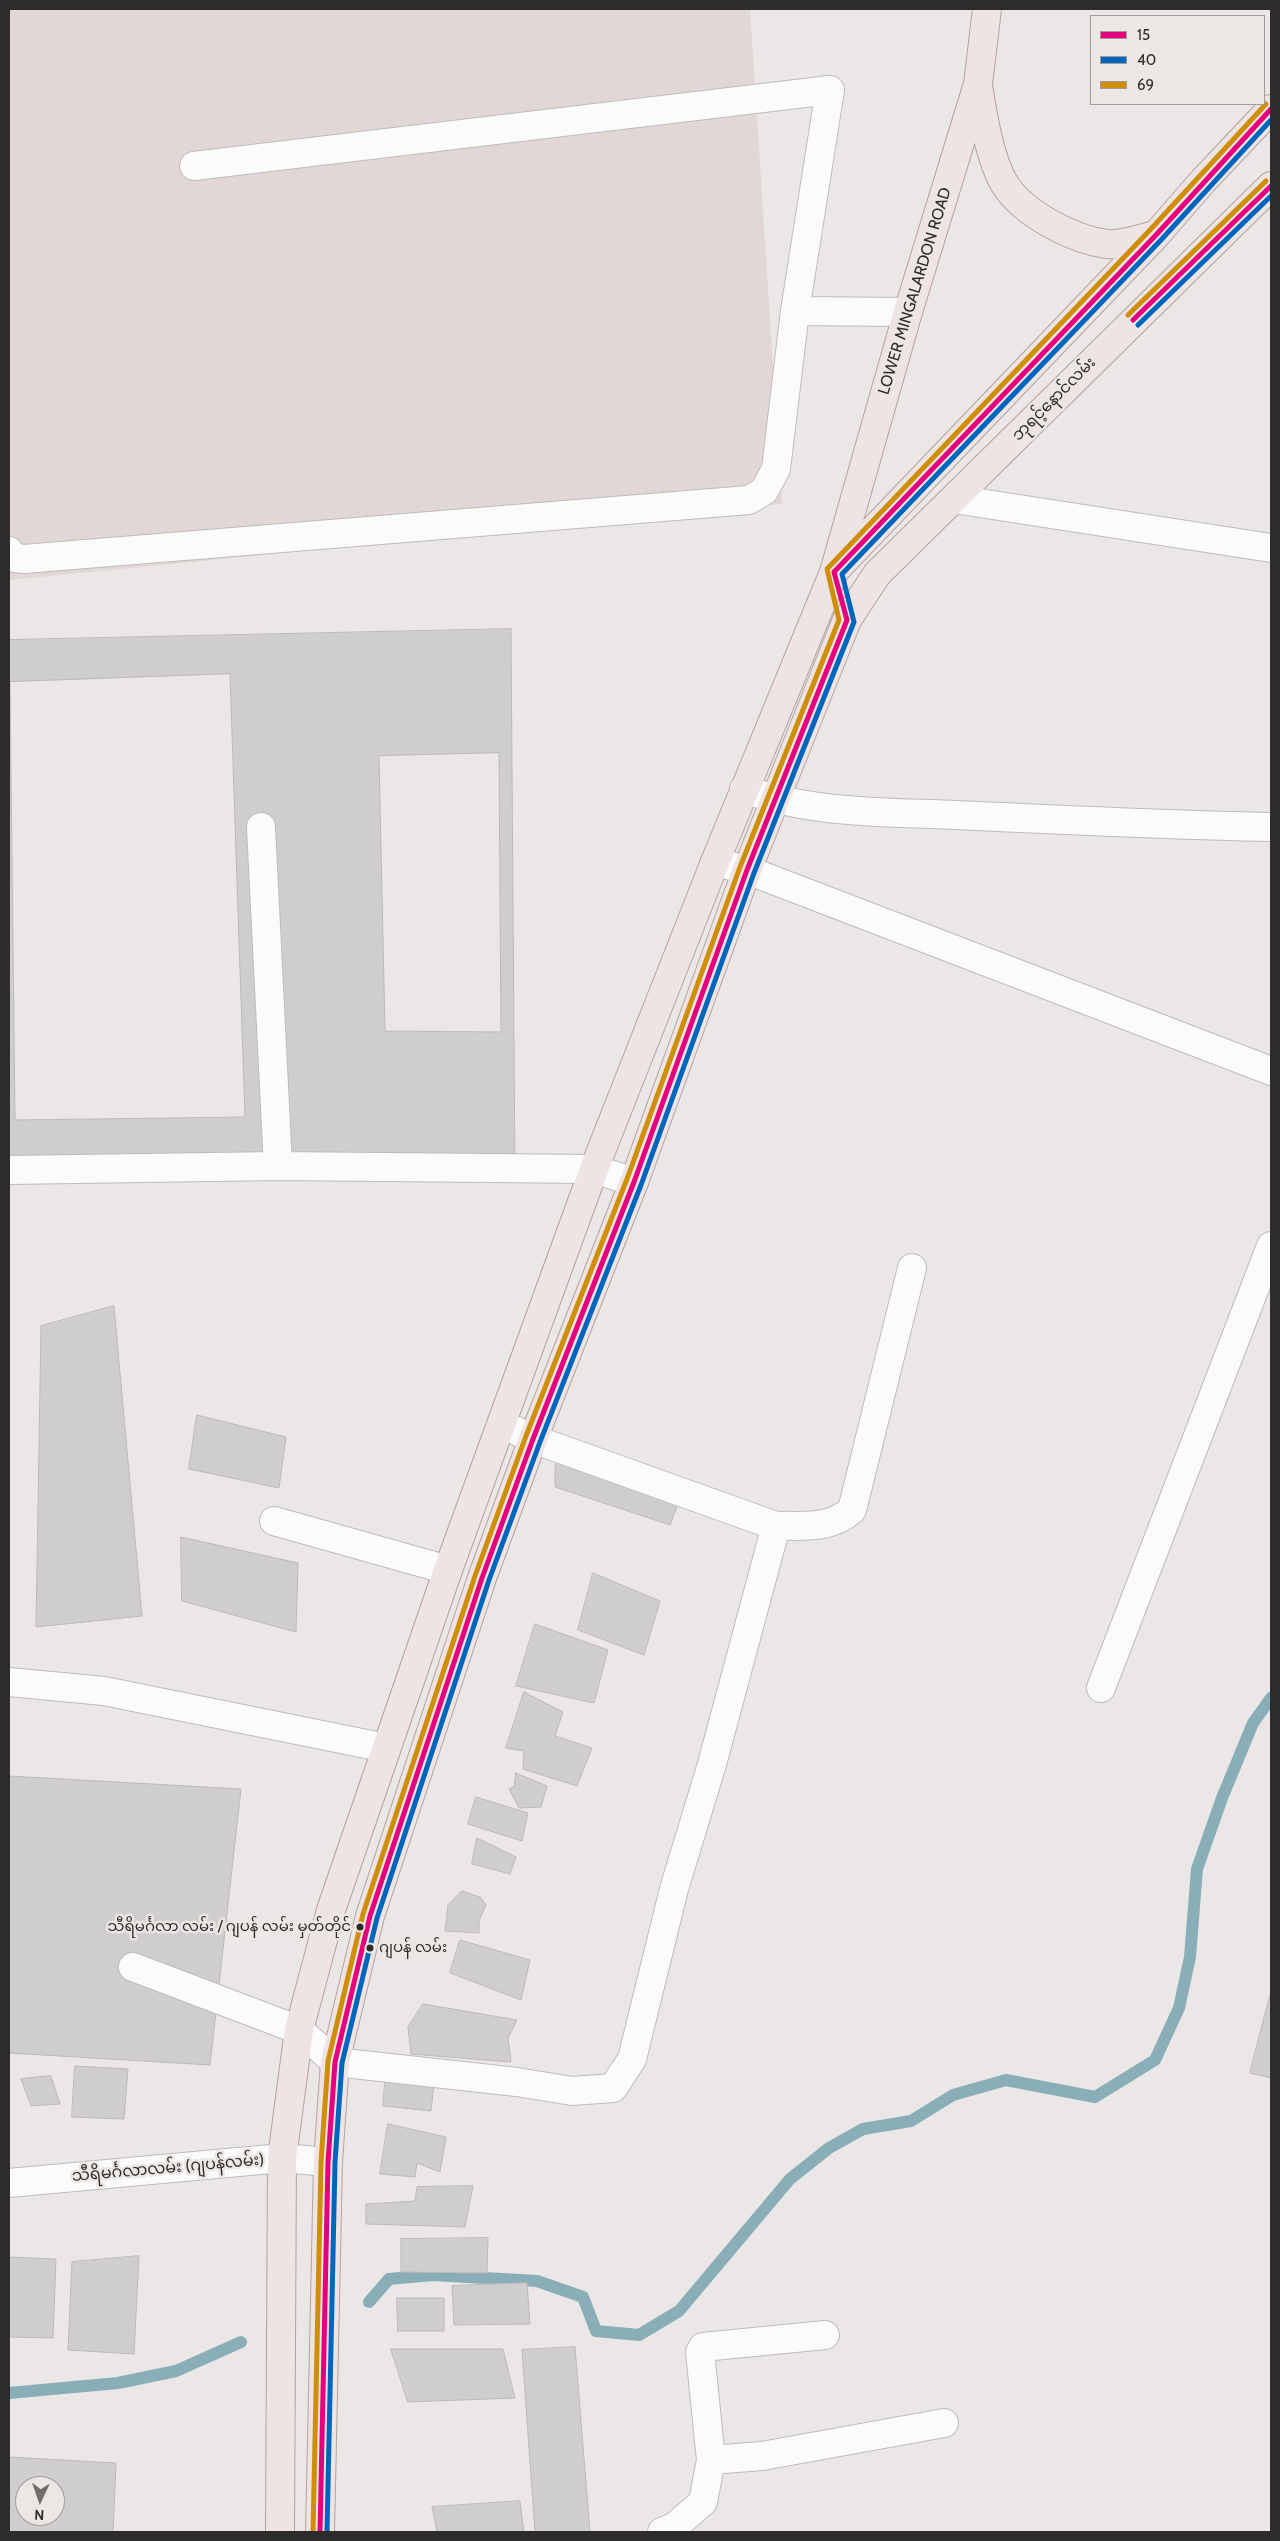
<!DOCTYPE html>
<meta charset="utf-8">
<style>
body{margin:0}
#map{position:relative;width:1280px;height:2541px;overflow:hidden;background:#eae7e6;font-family:Cabin,sans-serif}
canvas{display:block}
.frame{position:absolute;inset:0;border:10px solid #2e2c2b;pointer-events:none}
.legend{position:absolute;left:1090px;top:15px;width:175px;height:90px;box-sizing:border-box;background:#ece6e4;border:1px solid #a09c9a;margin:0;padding:6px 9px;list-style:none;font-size:15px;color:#2e2c2b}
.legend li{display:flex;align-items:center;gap:10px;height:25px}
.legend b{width:25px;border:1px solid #a09c9a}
.north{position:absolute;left:15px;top:2476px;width:50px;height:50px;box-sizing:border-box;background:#ece6e4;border:1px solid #a09c9a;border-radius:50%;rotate:183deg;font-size:14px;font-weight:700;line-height:20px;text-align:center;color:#2e2c2b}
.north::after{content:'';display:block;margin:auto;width:18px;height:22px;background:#706d6c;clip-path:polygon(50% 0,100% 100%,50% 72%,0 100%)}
</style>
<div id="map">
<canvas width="1280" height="2541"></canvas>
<div class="frame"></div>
<ul class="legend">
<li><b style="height:6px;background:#e5007d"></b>15</li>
<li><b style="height:6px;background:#0065bd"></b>40</li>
<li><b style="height:6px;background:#cf8e09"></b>69</li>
</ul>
<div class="north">N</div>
</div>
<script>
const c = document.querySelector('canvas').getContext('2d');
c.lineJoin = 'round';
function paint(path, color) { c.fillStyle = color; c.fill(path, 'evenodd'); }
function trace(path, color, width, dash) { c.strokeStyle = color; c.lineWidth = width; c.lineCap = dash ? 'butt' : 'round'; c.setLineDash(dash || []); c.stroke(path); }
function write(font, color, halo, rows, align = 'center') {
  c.font = font + ' Cabin,"Noto Sans Myanmar",sans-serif'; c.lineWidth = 5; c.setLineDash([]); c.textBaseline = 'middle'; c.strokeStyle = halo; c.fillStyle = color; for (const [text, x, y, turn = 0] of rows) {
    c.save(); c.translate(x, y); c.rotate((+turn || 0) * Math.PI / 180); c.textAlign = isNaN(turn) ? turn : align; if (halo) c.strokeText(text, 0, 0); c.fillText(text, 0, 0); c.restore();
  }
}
paint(new Path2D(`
 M 9,9 L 750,9 L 782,504 L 9,580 Z`), '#e1d8d5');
trace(new Path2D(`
 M 369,2302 L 389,2279 L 433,2275 L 537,2281 L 583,2297 L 596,2331 L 639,2335 L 679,2311 L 790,2179 L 829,2148 L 863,2129 L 911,2121 L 953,2095 L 1006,2080 L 1095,2097 L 1155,2060 L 1179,2008 L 1190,1957 L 1197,1869 L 1222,1798 L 1253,1723 L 1271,1698
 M 9,2393 L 118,2383 L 176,2371 L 241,2342`), '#89aeb8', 12);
const building = new Path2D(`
 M 511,629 L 515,1180 L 9,1179 L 9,640 Z
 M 230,674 L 245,1117 L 15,1120 L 10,682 Z
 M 499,753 L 501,1032 L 385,1031 L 379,756 Z
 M 114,1306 L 142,1616 L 36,1627 L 41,1326 Z
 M 197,1415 L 286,1437 L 279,1488 L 189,1469 Z
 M 567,1453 L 681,1496 L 670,1525 L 555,1487 L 555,1466 Z
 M 181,1537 L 298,1563 L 296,1632 L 182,1601 Z
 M 593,1573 L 660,1601 L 644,1655 L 578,1630 Z
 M 535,1624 L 608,1650 L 594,1703 L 516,1686 Z
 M 524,1692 L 563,1712 L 555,1736 L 592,1748 L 577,1786 L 523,1769 L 524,1751 L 506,1748 Z
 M 516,1773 L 547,1786 L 541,1807 L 519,1808 L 509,1789 L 514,1786 Z
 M 9,1776 L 241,1789 L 210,2065 L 9,2053 Z
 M 476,1797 L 528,1813 L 522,1841 L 468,1824 Z
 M 477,1838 L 516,1857 L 510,1874 L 472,1864 Z
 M 462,1891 L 480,1897 L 486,1905 L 479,1921 L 479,1933 L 445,1931 L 448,1905 Z
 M 460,1940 L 530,1960 L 521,2000 L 450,1973 Z
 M 1271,1991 L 1271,2078 L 1250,2073 Z
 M 423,2004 L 517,2020 L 508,2038 L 511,2062 L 411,2054 L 408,2027 Z
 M 75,2066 L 128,2069 L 124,2119 L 72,2117 Z
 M 386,2073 L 435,2075 L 431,2111 L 383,2106 Z
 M 51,2076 L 60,2104 L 31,2106 L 21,2079 Z
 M 388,2124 L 446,2137 L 440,2172 L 417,2163 L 415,2177 L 380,2174 Z
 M 473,2186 L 465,2227 L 366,2224 L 366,2204 L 415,2201 L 417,2187 Z
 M 488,2238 L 487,2273 L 401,2272 L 401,2239 Z
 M 139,2256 L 134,2354 L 68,2350 L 72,2262 Z
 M 9,2257 L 56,2259 L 53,2338 L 9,2337 Z
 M 527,2283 L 530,2324 L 454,2325 L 452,2286 Z
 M 397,2298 L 444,2298 L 444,2331 L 398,2331 Z
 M 575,2347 L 590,2532 L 535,2532 L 522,2350 Z
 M 391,2349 L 503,2349 L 515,2398 L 408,2402 Z
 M 9,2457 L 116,2463 L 113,2532 L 9,2532 ZM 25,2486 L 55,2486 L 55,2516 L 25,2516 Z
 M 520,2501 L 524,2532 L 437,2532 L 432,2507 Z`);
paint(building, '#d0cdce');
trace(building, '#bcb9ba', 1);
const minor = new Path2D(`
 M 194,166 L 830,90 L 795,311
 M 954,499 L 1271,548
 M 9,551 L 15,558 L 24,559 L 749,500 L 764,491 L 776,469 L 795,311 L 908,312
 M 744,789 C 811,814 887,812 957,815 C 1062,820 1167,825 1271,827
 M 261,827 L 278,1166
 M 715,862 L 747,870 L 1271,1071
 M 9,1170 L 278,1166 L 594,1169 L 634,1182
 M 274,1521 L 448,1570
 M 776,1526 C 804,1525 829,1530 852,1510 L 912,1268
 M 9,1682 L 104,1691 L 386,1748
 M 1101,1688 L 1271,1246
 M 133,1967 L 299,2030 L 335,2062 L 517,2082 L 572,2091 L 613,2088 L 632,2059 L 674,1889 L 712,1764 L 776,1526 L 533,1439 L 502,1424
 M 9,2183 L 282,2158 L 328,2162
 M 711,2460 L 700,2352 L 703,2347 L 825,2335
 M 662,2532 L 674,2527 L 703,2502 L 711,2460 L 762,2456 L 944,2423`);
const major = new Path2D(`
 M 979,91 C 983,118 992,168 1008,189 C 1028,216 1075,240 1107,244 C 1121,246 1142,238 1156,235
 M 838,567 L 1156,235 L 1203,181 L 1271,109
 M 280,2532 L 282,2158 L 299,2030 L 331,1910 L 448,1570 L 594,1169 L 715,862 L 834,572 L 908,312 L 978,84 L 987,9
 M 320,2532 L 328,2162 L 335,2062 L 370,1916 L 482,1578 L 533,1439 L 634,1182 L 747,870 L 847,620 L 877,574 L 1271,186`);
trace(minor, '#bebcbb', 30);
trace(major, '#b3a3a0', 30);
trace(minor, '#fcfbfb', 28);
trace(major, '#ede4e3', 28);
trace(new Path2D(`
 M 1133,320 L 1271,186
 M 320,2532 L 328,2162 L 335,2062 L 370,1916 L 482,1578 L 533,1439 L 634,1182 L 747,870 L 847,620 L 834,572 L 1156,235 L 1271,109`), '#e5007d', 5);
trace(new Path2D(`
 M 1138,325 L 1271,196
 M 327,2532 L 335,2162 L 342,2063 L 377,1918 L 489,1580 L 540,1442 L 641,1185 L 754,873 L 854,622 L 842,574 L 1161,240 L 1271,120`), '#0065bd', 5);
trace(new Path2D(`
 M 1128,315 L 1266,181
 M 313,2532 L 321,2162 L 328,2061 L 363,1914 L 475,1576 L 526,1436 L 627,1179 L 740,867 L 839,620 L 827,569 L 1150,230 L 1266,104`), '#cf8e09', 5);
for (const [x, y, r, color] of [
 [360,1927,4.5,"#2e2c2b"],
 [370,1948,4.5,"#2e2c2b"]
]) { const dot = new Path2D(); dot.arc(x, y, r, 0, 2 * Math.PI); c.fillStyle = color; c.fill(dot); trace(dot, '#ece6e4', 2); }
write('15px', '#2e2c2b', '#ece6e4', [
 ["သီရိမင်္ဂလာ လမ်း / ဂျပန် လမ်း မှတ်တိုင်",351,1927],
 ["ဂျပန် လမ်း",379,1948,"left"]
], 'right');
write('16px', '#2e2c2b', '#ece6e4', [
 ["LOWER MINGALARDON ROAD",915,291,-73],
 ["ဘုရင့်နောင်လမ်း",1054,399,-45],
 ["သီရိမင်္ဂလာလမ်း (ဂျပန်လမ်း)",168,2168,-5]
]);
</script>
